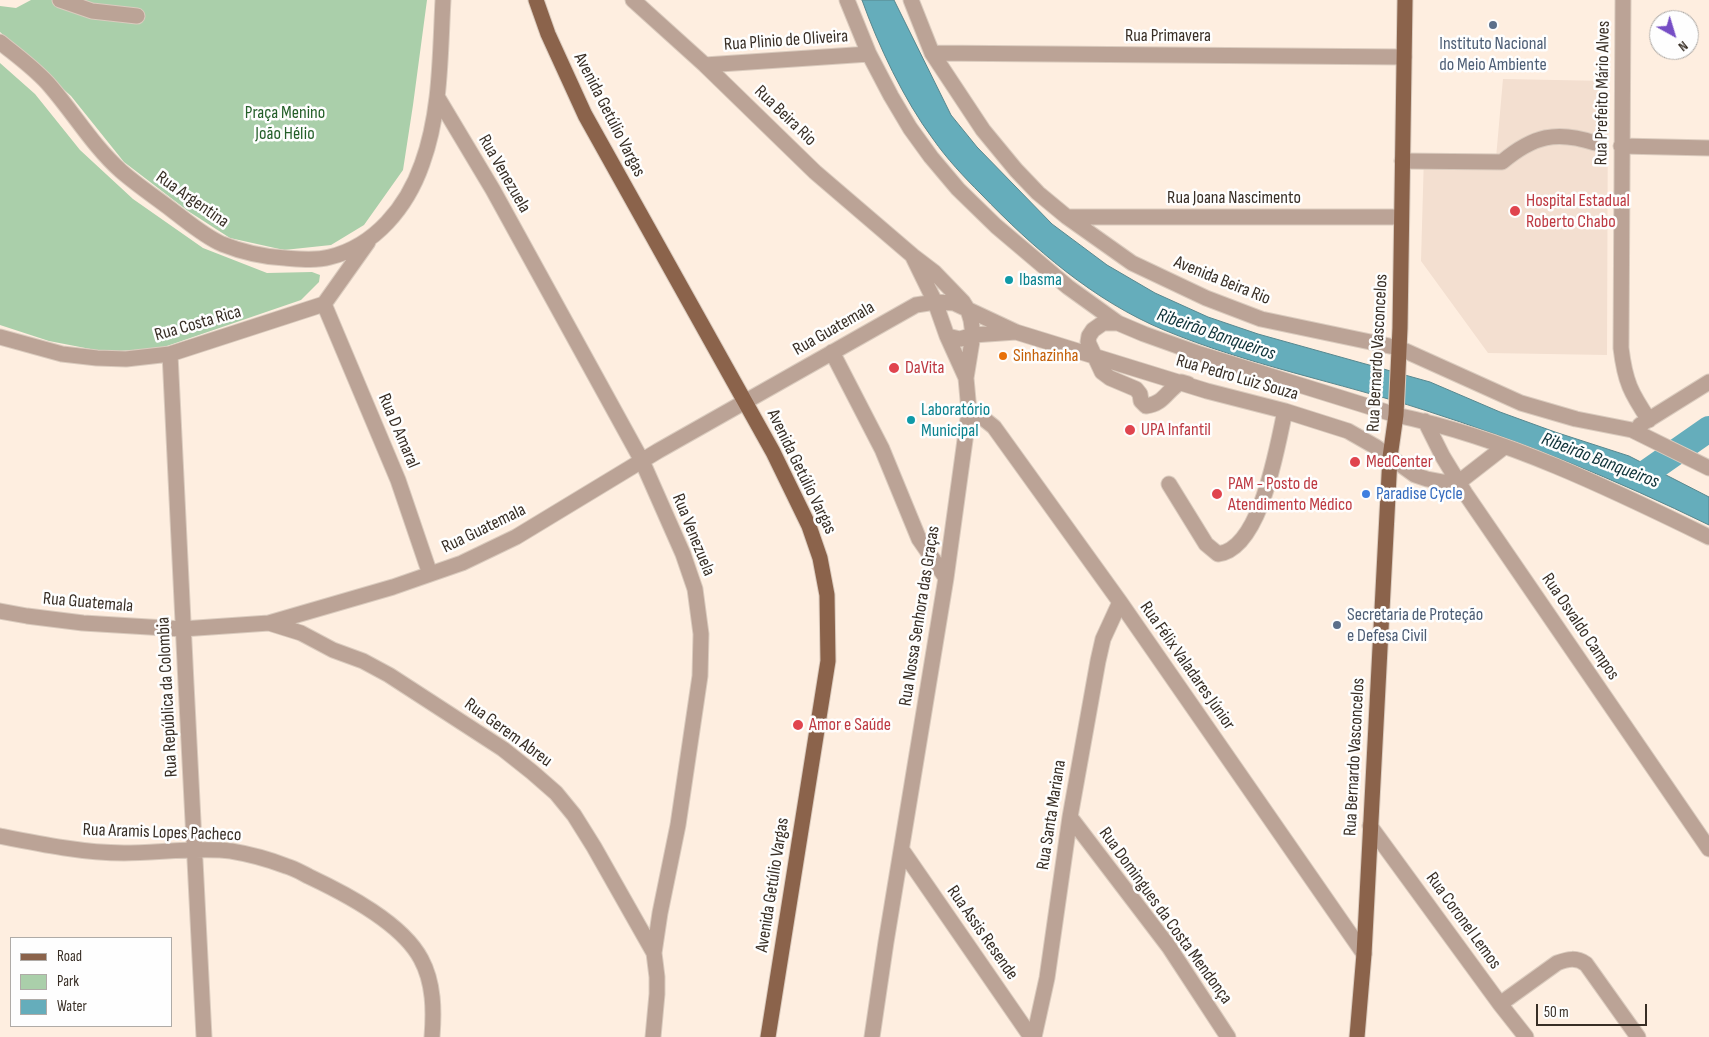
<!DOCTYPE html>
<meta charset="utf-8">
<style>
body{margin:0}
#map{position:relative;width:1709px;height:1037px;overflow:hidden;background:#feeee0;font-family:"Sofia Sans Condensed",sans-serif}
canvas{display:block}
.legend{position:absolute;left:10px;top:937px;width:162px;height:90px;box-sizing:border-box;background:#fefefe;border:1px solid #afaba7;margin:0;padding:6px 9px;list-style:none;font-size:15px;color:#382e25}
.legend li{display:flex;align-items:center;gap:10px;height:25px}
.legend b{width:25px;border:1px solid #afaba7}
.north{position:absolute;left:1649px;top:10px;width:50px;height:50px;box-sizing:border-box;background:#fefefe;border:1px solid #afaba7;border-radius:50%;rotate:141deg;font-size:14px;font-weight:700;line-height:20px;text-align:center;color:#382e25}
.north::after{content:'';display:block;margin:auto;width:18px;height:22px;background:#764dc5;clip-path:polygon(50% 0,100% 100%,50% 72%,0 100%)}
.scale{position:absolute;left:1536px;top:1004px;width:111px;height:22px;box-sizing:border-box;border:2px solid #382e25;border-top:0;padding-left:6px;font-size:15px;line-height:18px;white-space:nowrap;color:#382e25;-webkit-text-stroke:4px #fefefe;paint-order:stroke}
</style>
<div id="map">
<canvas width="1709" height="1037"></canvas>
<ul class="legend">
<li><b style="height:6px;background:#8b634b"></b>Road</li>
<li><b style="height:14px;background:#aacfaa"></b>Park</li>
<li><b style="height:14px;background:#65adbb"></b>Water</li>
</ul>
<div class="north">N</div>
<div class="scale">50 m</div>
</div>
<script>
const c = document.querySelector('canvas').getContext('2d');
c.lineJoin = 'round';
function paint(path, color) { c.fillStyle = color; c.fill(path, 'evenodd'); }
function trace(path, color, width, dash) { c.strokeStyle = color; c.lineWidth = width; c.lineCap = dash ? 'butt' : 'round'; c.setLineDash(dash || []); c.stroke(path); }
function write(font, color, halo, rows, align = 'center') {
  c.font = font + ' "Sofia Sans Condensed",sans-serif'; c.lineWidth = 5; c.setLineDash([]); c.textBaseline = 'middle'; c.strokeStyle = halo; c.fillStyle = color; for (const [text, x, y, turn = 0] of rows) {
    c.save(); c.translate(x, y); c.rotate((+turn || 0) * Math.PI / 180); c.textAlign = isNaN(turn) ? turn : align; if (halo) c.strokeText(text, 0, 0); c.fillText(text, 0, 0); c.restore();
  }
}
paint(new Path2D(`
 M 1503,79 L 1608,81 L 1607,355 L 1488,353 L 1421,261 L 1424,155 L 1496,158 Z`), '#f3dfd0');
paint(new Path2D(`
 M 31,0 L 427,0 L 413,105 L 403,170 L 364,225 L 331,245 L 284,250 L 230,238 L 188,211 L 124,162 L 71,96 L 0,32 L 0,6 L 16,8 Z
 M 0,63 L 35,94 L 80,150 L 133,199 L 203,248 L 267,273 L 312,272 L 320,275 L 319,282 L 301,300 L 161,348 L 106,352 L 49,341 L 0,325 Z`), '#aacfaa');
const water = new Path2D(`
 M 862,0 L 894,0 L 951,115 L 977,147 L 1052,224 L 1107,265 L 1155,293 L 1208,317 L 1258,334 L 1430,382 L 1500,412 L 1555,432 L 1629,456 L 1709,497 L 1709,525 C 1617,480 1521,441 1424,410 C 1338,382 1248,365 1164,330 C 1094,301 1033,248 981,194 C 964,177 947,159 933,139 C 904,100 878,45 862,0 Z`);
paint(water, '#65adbb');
trace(water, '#58878e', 1);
trace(new Path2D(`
 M 1643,475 L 1709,429`), '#65adbb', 26);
const minor = new Path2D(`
 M 60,0 L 92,11 L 137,16
 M 633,0 L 705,65 L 815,172 L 913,256 L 934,272 L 963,302 L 968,310 L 971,320 L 973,335 L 966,378 L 969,411 L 946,578 L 886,942 L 872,1037
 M 847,0 L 869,54 L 891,96 L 910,128 L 931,157 L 958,189 L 996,226 L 1068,287 L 1118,323 L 1144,334 L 1200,354 L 1396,415 C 1506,438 1609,488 1709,537
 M 911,0 L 932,53 L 983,130 L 1016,170 L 1038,193 L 1067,217 L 1132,263 L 1206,298 L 1261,319 L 1399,348 L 1521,403 L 1576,419 L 1632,430 L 1709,468
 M 1623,0 L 1621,348 C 1625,382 1631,393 1649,420
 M 0,42 C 17,56 37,70 51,87 C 75,115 94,147 121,171 C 137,185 155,197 172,210 C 188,222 204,236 222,244 C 242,252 263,257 285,258 C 299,259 315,261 330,257 C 375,246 407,207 422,164 C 441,112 440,55 443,0
 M 932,53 L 1404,57
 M 705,65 L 869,54
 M 438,98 L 493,190 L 642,461 L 683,554 L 695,589 L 701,634 L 700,676 L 678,825 L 660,913 L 654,953 L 657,977 L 657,994 L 653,1037
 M 1621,146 L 1709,148
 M 1402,161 L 1502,162 C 1533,136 1556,130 1595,143
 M 1067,217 L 1401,217
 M 913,257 L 935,302 L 947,336 L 966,378
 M 324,304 L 398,480 L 430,574
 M 1118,323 L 1103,323 L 1093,330 L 1089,336 L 1088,342 L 1102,372 L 1110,378 L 1136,389 L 1140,394 L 1141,401 L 1146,406 C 1164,404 1167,390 1181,382 L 1188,384
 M 947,336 L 960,339 L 973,335 L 1016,332
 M 0,337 L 62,354 L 97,358 L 126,359 L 170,354 L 324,304 L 368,242
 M 832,352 L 882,449 L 919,539 L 946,578
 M 170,354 C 180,582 193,809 204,1037
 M 969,411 L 979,415 L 994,427 L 1120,602 L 1364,954
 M 1425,421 L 1443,457 L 1465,493 L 1709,849
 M 1640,425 L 1709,382
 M 1169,484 L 1206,544 L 1218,554 C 1261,549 1277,447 1285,411
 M 0,611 L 27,616 L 83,623 L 182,629 L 269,623 L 393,587 L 462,563 L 516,537 L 658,451 L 916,305 L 935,302 L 954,303 L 1016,332 L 1207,391 L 1285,411 L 1348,431 L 1376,447 L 1415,475 L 1427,479 L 1443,482 L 1459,482 L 1504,447
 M 269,623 L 301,633 L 333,650 L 363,661 L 389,675 L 503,749 L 532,772 L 556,793 L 574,815 L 594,847 L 654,953
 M 1070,817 L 1169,947 L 1228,1037
 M 1370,826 L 1500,1004 L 1526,1037
 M 0,836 C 40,844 84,853 124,853 C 157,853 198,847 231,851 C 249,854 268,859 286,866 C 294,868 302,873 310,877 C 346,894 402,923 421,959 C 434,983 434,1011 432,1037
 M 902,850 L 1031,1037
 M 1500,1004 L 1557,963 C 1568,959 1576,957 1586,964 L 1638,1037
 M 1034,1037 L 1047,978 L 1070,817 L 1098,661 L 1103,639 L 1120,602`);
const major = new Path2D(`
 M 536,0 L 548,34 L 585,115 L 773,452 L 809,526 L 820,558 L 827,595 L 828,661 L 768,1037
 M 1357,1037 L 1364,954 L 1390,457 L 1396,415 L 1400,328 L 1405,0`);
trace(minor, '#dacbbe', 17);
trace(major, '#dacbbe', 17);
trace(minor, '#bba396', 15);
trace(major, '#8b634b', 15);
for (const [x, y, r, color] of [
 [1493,25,5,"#5c6f8a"],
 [1515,211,6,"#e0444e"],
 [1009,280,5,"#0f9aa8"],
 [1003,356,5,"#e8710a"],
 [894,368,6,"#e0444e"],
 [911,420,5,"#0f9aa8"],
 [1130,430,6,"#e0444e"],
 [1355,462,6,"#e0444e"],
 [1217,494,6,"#e0444e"],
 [1366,494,5,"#3f7fe0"],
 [1337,625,5,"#5c6f8a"],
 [798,725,6,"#e0444e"]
]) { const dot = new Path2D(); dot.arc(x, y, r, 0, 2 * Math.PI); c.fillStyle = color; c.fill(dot); trace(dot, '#fefefe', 2); }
write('18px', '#382e25', '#fefefe', [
 ["Rua Primavera",1168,36],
 ["Rua Plinio de Oliveira",786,41,-4],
 ["Rua Prefeito Mário Alves",1603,93,-89],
 ["Avenida Getúlio Vargas",609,115,63],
 ["Rua Beira Rio",785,116,44],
 ["Rua Venezuela",504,174,60],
 ["Rua Joana Nascimento",1234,198],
 ["Rua Argentina",192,200,35],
 ["Avenida Beira Rio",1222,281,22],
 ["Rua Costa Rica",198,324,-16],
 ["Rua Guatemala",834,329,-30],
 ["Rua Bernardo Vasconcelos",1378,353,-87],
 ["Rua Pedro Luiz Souza",1237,378,16],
 ["Rua D Amaral",398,431,67],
 ["Avenida Getúlio Vargas",801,472,64],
 ["Rua Guatemala",484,529,-26],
 ["Rua Venezuela",693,535,68],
 ["Rua Guatemala",88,603,5],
 ["Rua Nossa Senhora das Graças",920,616,-81],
 ["Rua Osvaldo Campos",1580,627,56],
 ["Rua Félix Valadares Júnior",1187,666,55],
 ["Rua República da Colombia",168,697,-93],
 ["Rua Gerem Abreu",508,733,36],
 ["Rua Bernardo Vasconcelos",1355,757,-87],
 ["Rua Santa Mariana",1052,815,-81],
 ["Rua Aramis Lopes Pacheco",162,833,2],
 ["Avenida Getúlio Vargas",773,885,-81],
 ["Rua Domingues da Costa Mendonça",1165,916,54],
 ["Rua Coronel Lemos",1463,921,54],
 ["Rua Assis Resende",982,933,55]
]);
write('18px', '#4e5e75', '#fefefe', [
 ["Instituto Nacional",1493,44],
 ["do Meio Ambiente",1493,65],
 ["Secretaria de Proteção",1347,615,"left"],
 ["e Defesa Civil",1347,636,"left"]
]);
write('18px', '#245f29', '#fefefe', [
 ["Praça Menino",285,113],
 ["João Hélio",285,134]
]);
write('18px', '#be3a42', '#fefefe', [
 ["Hospital Estadual",1526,201],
 ["Roberto Chabo",1526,222],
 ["DaVita",905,368],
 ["UPA Infantil",1141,430],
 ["MedCenter",1366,462],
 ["PAM - Posto de",1228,484],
 ["Atendimento Médico",1228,505],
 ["Amor e Saúde",809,725]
], 'left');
write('18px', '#0d838f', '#fefefe', [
 ["Ibasma",1019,280],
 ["Laboratório",921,410],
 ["Municipal",921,431]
], 'left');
write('18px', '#c56008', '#fefefe', [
 ["Sinhazinha",1013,356]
], 'left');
write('18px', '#366cbe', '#fefefe', [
 ["Paradise Cycle",1376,494]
], 'left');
write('italic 19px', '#0e3239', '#fefefe', [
 ["Ribeirão Banqueiros",1216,335,19],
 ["Ribeirão Banqueiros",1600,461,21]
]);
</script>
